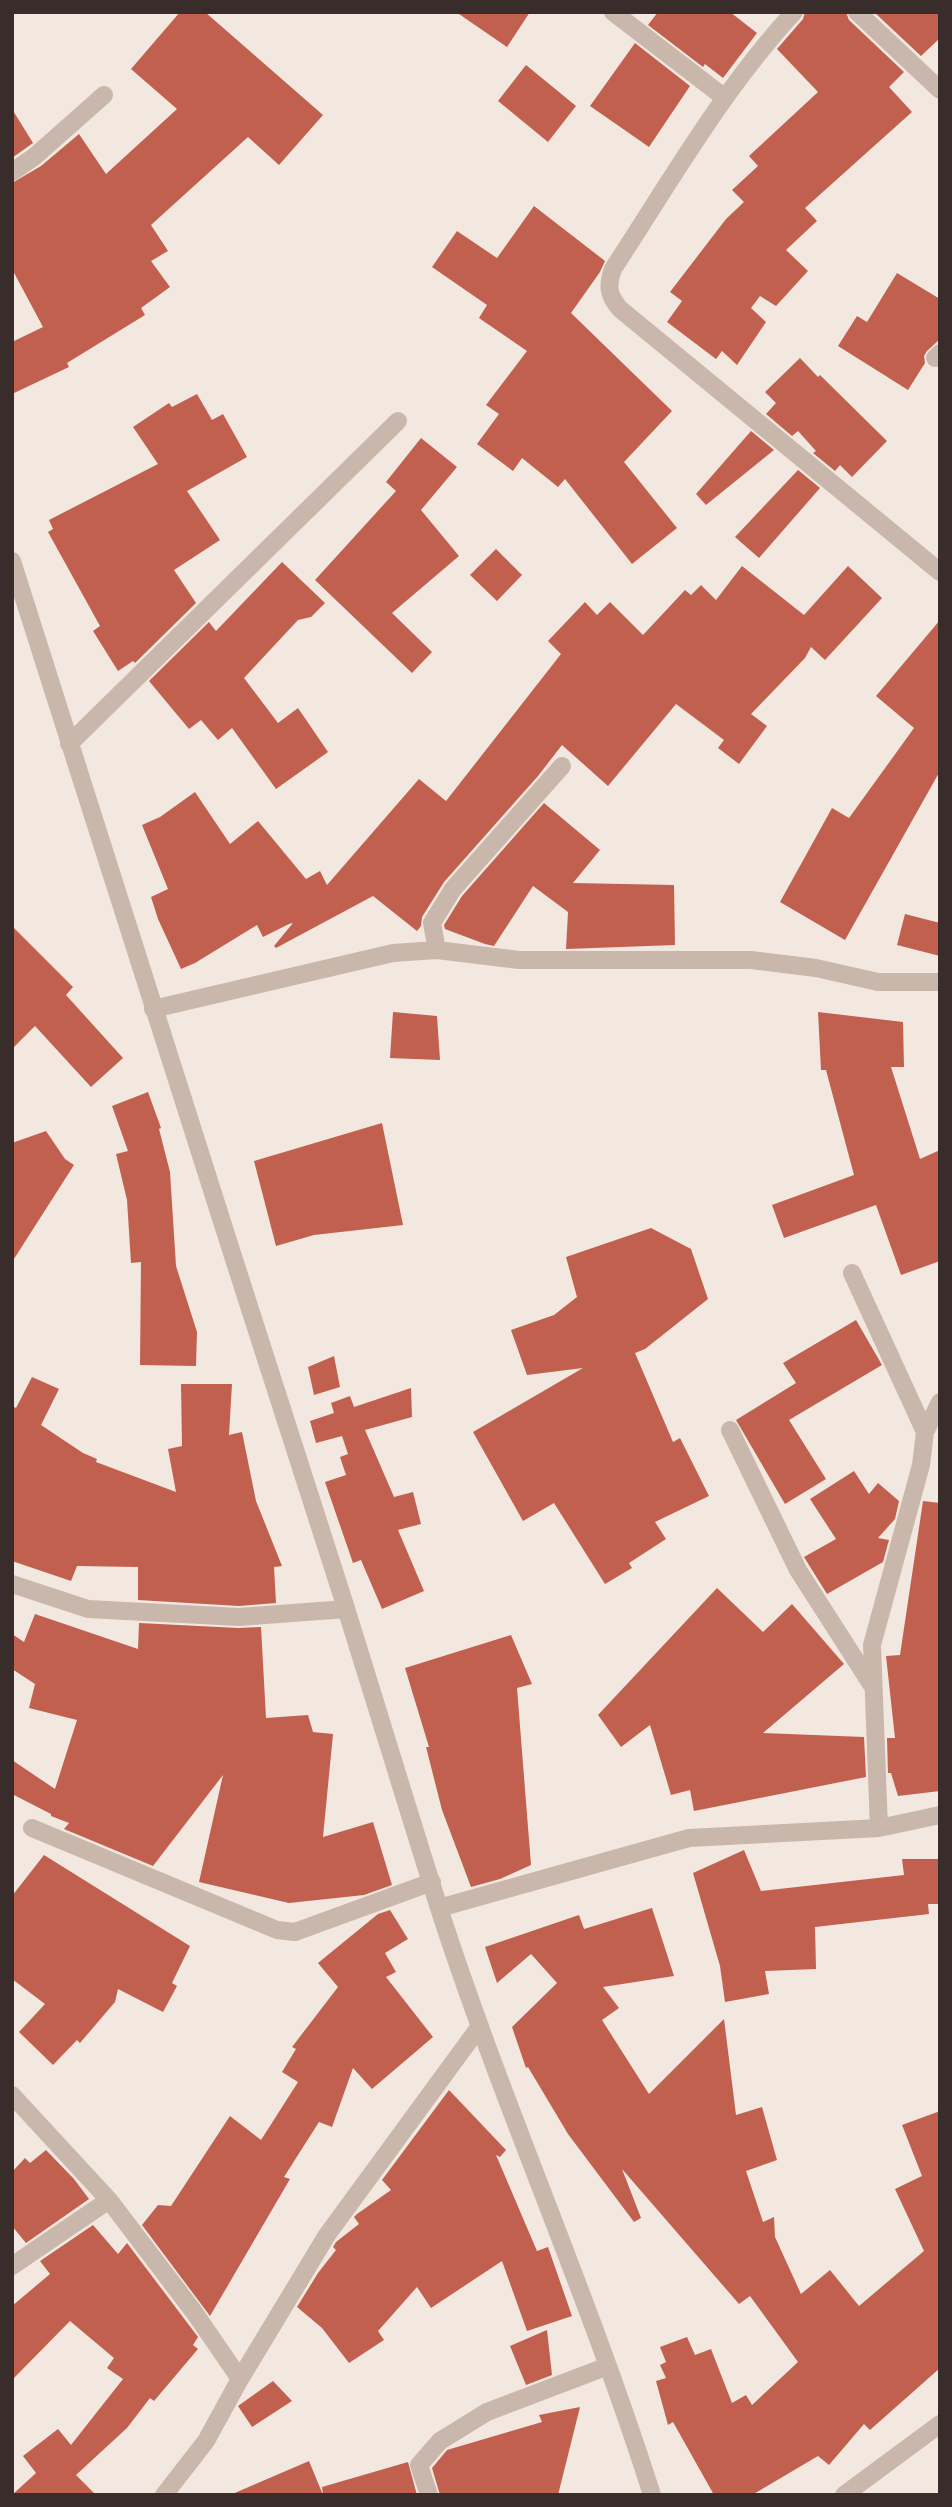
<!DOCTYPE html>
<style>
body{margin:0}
#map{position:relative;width:952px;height:2507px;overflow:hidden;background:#f2e8e0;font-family:"Fira Sans Condensed",sans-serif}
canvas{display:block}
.frame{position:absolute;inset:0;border:14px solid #382d2a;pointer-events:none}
</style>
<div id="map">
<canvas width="952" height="2507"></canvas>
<div class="frame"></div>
</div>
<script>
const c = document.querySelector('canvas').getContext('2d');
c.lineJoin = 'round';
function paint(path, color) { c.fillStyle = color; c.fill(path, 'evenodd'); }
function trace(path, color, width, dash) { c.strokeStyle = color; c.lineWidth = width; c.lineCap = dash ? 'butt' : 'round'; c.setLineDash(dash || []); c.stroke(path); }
paint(new Path2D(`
 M 180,12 L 205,12 L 323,115 L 279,165 L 248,137 L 151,225 L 168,251 L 151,261 L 170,287 L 141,308 L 145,315 L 67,363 L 69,367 L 12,394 L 12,342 L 43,327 L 12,269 L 12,183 L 41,166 L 79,134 L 106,174 L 177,109 L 131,69 Z
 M 456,12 L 530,12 L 507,47 Z
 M 658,12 L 730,12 L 757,33 L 723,78 L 705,64 L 703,67 L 648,25 Z
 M 805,12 L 846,12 L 849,20 L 904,72 L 889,87 L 912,112 L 805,208 L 817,221 L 786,250 L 808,271 L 776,306 L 760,296 L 751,308 L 766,322 L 737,365 L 722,351 L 716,359 L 667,322 L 682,301 L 670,292 L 726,219 L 744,202 L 732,190 L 758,166 L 749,156 L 818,92 L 777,49 L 803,19 Z
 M 874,12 L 940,12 L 940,38 L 921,56 Z
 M 635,43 L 690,86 L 649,147 L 590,106 Z
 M 526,65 L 576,106 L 548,142 L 498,101 Z
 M 12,109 L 33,143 L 12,158 Z
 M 534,206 L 605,261 L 600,272 L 571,313 L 672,411 L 624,462 L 677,528 L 632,564 L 565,479 L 558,487 L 522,458 L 513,471 L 477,444 L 499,414 L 486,405 L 527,351 L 479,318 L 487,305 L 432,267 L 457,231 L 497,258 Z
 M 897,273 L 940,299 L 940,339 L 927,351 L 924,356 L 925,363 L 908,390 L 838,346 L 857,316 L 867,322 Z
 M 800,358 L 818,377 L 820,375 L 887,441 L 852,477 L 840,465 L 835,471 L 813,453 L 816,451 L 798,431 L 792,436 L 766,414 L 776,403 L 765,392 Z
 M 197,394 L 212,420 L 223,414 L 247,457 L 187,491 L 220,540 L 174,570 L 196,603 L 135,663 L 133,661 L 118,671 L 93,631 L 100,626 L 48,532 L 53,529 L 49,520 L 158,464 L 133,427 L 169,403 L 172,407 Z
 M 751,431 L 774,450 L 706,505 L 696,494 Z
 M 421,438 L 457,467 L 421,510 L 459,556 L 392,613 L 432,652 L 412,673 L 315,580 L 396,491 L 386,482 Z
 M 798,470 L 820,488 L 759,558 L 735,537 Z
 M 496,549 L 522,575 L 497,601 L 470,575 Z
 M 282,562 L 325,603 L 311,617 L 298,620 L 244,678 L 278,723 L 298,708 L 328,752 L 276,789 L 232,728 L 218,740 L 201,720 L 189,729 L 149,681 L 209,622 L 216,631 Z
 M 742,566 L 804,615 L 848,566 L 882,598 L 825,660 L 811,647 L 805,658 L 751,714 L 767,726 L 739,764 L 718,748 L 724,740 L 676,704 L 608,786 L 562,745 L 538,776 L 444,882 L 422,917 L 421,926 L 417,931 L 373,896 L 276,948 L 274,946 L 293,923 L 289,924 L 263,937 L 257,925 L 195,963 L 181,969 L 158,919 L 151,897 L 168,889 L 142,825 L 160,817 L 195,792 L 230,844 L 258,821 L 306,879 L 320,871 L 327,885 L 419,779 L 446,801 L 561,654 L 548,641 L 585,602 L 597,615 L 610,602 L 643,635 L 685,590 L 691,595 L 701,585 L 716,600 Z
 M 940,620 L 940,771 L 845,940 L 780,902 L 832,808 L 849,818 L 914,728 L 876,696 Z
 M 544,803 L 600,850 L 573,883 L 674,885 L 675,945 L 566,949 L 568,912 L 533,886 L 494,946 L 485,944 L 445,929 L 444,925 L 462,896 Z
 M 905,914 L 940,923 L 940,956 L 897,945 Z
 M 12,926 L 73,987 L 66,995 L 123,1058 L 91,1087 L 35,1026 L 12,1049 Z
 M 393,1012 L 437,1016 L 440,1060 L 390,1058 Z
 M 818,1012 L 903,1022 L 904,1067 L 891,1067 L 920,1159 L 940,1150 L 940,1261 L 901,1275 L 876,1205 L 784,1238 L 772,1205 L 854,1175 L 826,1070 L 821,1070 Z
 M 148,1092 L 161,1128 L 159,1129 L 170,1172 L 176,1266 L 197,1332 L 196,1366 L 140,1365 L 141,1262 L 131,1263 L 127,1200 L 116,1154 L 128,1151 L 112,1106 Z
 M 382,1123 L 403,1225 L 314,1235 L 276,1246 L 254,1161 Z
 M 46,1131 L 65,1159 L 74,1165 L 12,1262 L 12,1143 Z
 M 651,1228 L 691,1249 L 708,1299 L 645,1349 L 635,1353 L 673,1442 L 680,1438 L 709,1496 L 655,1522 L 666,1539 L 629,1563 L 632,1568 L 605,1584 L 554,1503 L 523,1521 L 473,1432 L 583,1368 L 527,1375 L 511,1330 L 554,1315 L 577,1297 L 566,1257 Z
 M 856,1320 L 882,1365 L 789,1420 L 826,1479 L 785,1504 L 736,1420 L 796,1383 L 783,1363 Z
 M 334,1356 L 340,1387 L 314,1395 L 308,1367 Z
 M 32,1377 L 59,1389 L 41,1425 L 83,1453 L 97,1459 L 96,1462 L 176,1492 L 168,1449 L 182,1446 L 181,1384 L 232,1384 L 229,1435 L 242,1432 L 256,1501 L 282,1566 L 274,1567 L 276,1603 L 239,1606 L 138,1600 L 138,1567 L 77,1566 L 71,1581 L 12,1561 L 12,1406 L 16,1408 Z
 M 411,1388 L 412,1417 L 365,1430 L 394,1497 L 413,1492 L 421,1524 L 398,1530 L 424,1591 L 382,1609 L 361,1560 L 353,1563 L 325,1482 L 346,1475 L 340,1457 L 348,1454 L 342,1436 L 316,1443 L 310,1421 L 334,1413 L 331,1403 L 350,1396 L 354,1407 Z
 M 854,1471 L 869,1494 L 878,1483 L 899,1501 L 895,1519 L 878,1538 L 889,1540 L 883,1562 L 827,1594 L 804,1557 L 836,1539 L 810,1499 Z
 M 923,1501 L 940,1503 L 940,1791 L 898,1796 L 891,1773 L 888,1773 L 887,1738 L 895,1738 L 886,1656 L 900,1655 Z
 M 717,1588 L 763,1632 L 792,1604 L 844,1664 L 763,1733 L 864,1737 L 866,1777 L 694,1811 L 690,1790 L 671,1795 L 650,1725 L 621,1747 L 598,1715 Z
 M 35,1614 L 138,1649 L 139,1623 L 238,1628 L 261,1627 L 266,1718 L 308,1715 L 313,1732 L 333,1734 L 323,1837 L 373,1822 L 392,1885 L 364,1895 L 289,1903 L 199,1882 L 223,1775 L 153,1866 L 64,1829 L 69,1823 L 51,1816 L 51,1814 L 12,1794 L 12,1760 L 55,1789 L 77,1720 L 29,1708 L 35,1684 L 12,1669 L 12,1634 L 24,1642 Z
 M 511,1635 L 532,1684 L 517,1688 L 531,1865 L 500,1879 L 471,1887 L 442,1810 L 426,1747 L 429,1747 L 405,1668 Z
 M 744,1850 L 761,1891 L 904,1875 L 902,1859 L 940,1859 L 940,1904 L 928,1904 L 929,1914 L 815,1927 L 816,1969 L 765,1971 L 769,1994 L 725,2002 L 720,1966 L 693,1873 Z
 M 44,1855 L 190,1946 L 172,1983 L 177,1986 L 163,2012 L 118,1989 L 115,2002 L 80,2043 L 77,2040 L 53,2065 L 19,2032 L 45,2004 L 12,1979 L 12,1896 Z
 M 652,1908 L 674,1976 L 603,1987 L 619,2008 L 602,2020 L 649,2094 L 724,2019 L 736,2115 L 762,2107 L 777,2160 L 746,2171 L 763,2222 L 774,2217 L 775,2237 L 801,2294 L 830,2270 L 859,2306 L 924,2251 L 895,2189 L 922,2176 L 902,2125 L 940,2111 L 940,2368 L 870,2430 L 864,2424 L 829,2465 L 818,2456 L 752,2495 L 714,2495 L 673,2422 L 668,2425 L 656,2381 L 666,2378 L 660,2365 L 666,2362 L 660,2347 L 687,2337 L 695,2355 L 711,2349 L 732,2403 L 746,2395 L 752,2405 L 798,2362 L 750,2296 L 739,2304 L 622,2169 L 641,2218 L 634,2222 L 568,2134 L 528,2067 L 526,2068 L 512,2027 L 557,1983 L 531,1954 L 497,1983 L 485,1947 L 579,1915 L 584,1929 Z
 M 390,1910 L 408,1939 L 385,1953 L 396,1972 L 386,1977 L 433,2037 L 372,2089 L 353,2068 L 332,2127 L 319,2122 L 284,2177 L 290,2179 L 210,2316 L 142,2225 L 158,2205 L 171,2206 L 230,2116 L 261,2140 L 298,2082 L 282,2072 L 296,2049 L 292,2047 L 338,1987 L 318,1963 L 378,1914 Z
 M 449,2090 L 506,2150 L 500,2157 L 496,2155 L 537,2251 L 548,2247 L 572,2316 L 527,2331 L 502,2261 L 431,2308 L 417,2287 L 378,2331 L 384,2340 L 349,2363 L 322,2328 L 297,2307 L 318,2273 L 336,2250 L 333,2247 L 336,2242 L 359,2224 L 354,2217 L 357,2214 L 391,2190 L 382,2180 Z
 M 46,2150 L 74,2179 L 89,2199 L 26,2243 L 12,2226 L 12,2172 L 25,2158 L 30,2163 Z
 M 93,2225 L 118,2254 L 127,2243 L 198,2337 L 193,2345 L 198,2349 L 154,2401 L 150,2398 L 127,2428 L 76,2475 L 96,2495 L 12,2495 L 36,2473 L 23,2456 L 58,2429 L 71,2445 L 123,2379 L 107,2368 L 114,2358 L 70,2321 L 12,2380 L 12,2306 L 50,2274 L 40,2261 Z
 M 547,2330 L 552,2375 L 526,2385 L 510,2346 Z
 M 273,2381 L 292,2401 L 252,2427 L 238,2406 Z
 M 580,2407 L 558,2495 L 440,2495 L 432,2468 L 447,2450 L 542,2422 L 539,2415 Z
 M 309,2461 L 323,2495 L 230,2495 Z
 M 408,2462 L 417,2495 L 323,2495 L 322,2487 Z`), '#c1604f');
trace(new Path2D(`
 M 613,12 L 725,98
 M 794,12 C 723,89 670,182 613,269 C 607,286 608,295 620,309 L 940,572
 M 857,12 L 940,90
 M 12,172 L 34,157 L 104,95
 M 935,358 L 940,353
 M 12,561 C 120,910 234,1257 345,1605 C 377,1705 407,1807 439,1908 C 503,2106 589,2296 652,2495
 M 69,744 L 398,421
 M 437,950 L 432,923 L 453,889 L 562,766
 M 153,1009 L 393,953 L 437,950 L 519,960 L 751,960 L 816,968 L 878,982 L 940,982
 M 852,1273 L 925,1432
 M 730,1430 L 798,1570 L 871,1684
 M 12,1584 L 88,1609 L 239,1617 L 346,1609
 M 32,1828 L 277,1930 L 295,1932 L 432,1882
 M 879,1828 L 872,1645 L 921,1465 L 925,1432 L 940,1402
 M 439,1908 L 689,1838 L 879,1828 L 940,1815
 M 12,2095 L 109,2200 L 194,2312 L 240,2379
 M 12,2266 L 109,2200
 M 164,2495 L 206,2441 L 240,2379 L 327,2235 L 480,2026
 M 429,2495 L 419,2465 L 440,2441 L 487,2412 L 608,2366
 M 844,2495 L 940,2424`), '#cab7ac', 18);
</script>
